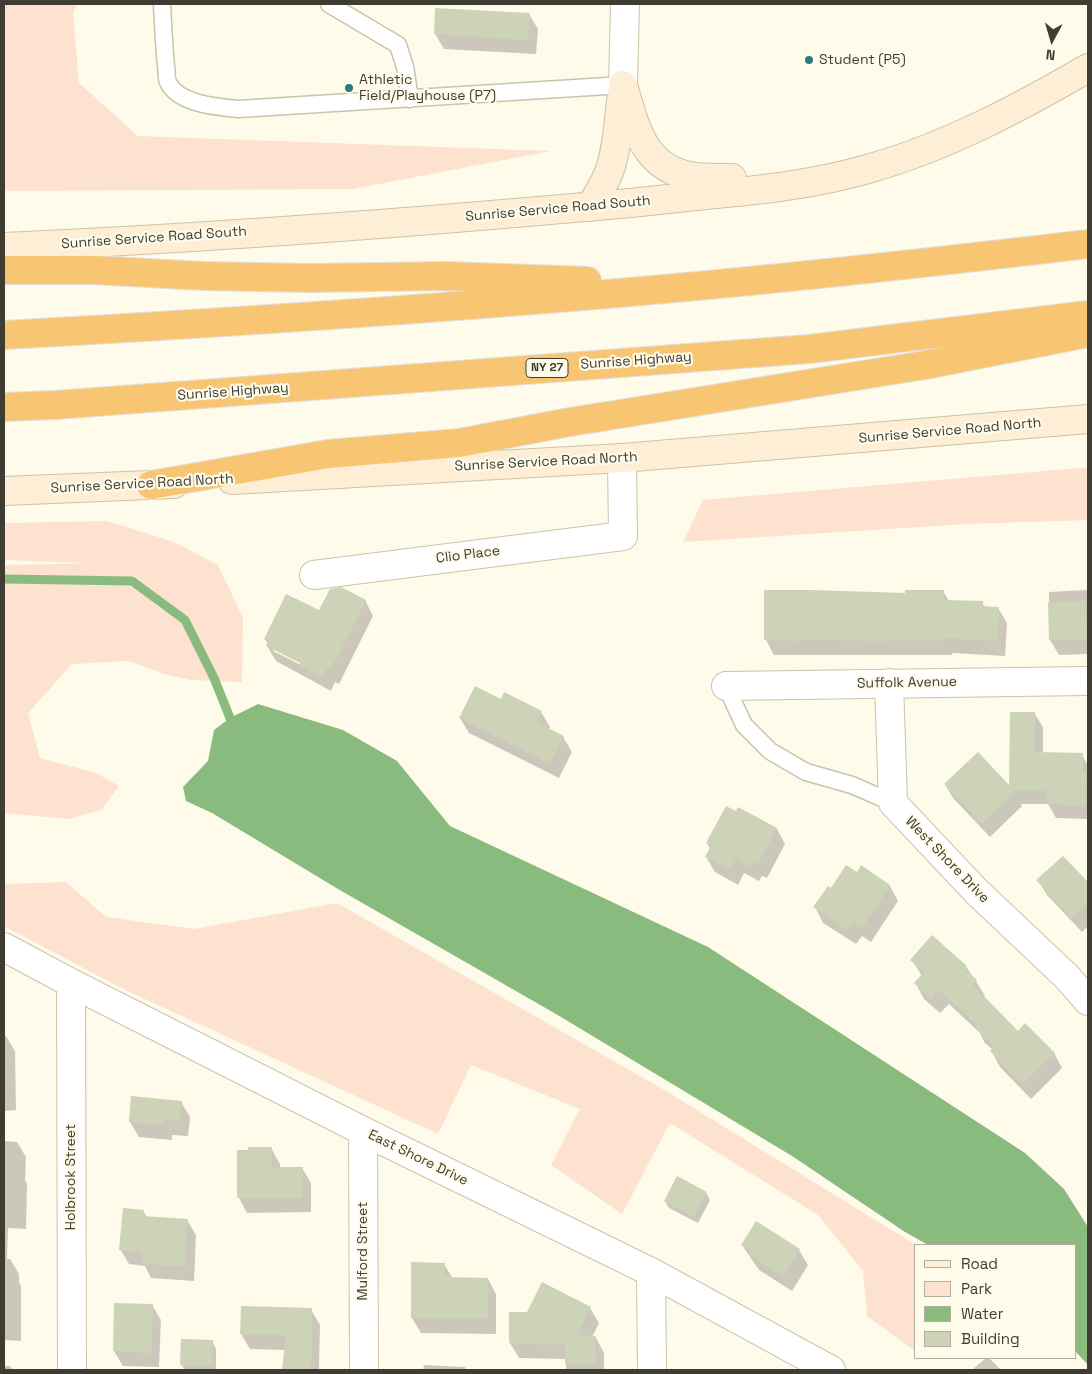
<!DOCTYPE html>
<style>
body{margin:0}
#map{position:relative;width:1092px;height:1374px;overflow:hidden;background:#fefbea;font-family:"Space Grotesk",sans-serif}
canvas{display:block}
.frame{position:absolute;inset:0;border:5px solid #3f3d31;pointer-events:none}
.legend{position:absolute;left:914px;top:1244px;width:162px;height:115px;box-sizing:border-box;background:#fefbea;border:1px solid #b2afa0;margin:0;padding:6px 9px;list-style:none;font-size:15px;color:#3f3d31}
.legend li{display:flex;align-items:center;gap:10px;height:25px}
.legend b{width:25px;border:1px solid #b2afa0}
.north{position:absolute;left:1027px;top:15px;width:50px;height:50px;-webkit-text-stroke:4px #fefbea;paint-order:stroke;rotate:186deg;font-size:14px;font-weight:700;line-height:20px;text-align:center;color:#3f3d31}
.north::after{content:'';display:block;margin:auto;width:18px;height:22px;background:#3f3d31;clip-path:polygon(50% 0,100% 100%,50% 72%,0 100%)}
</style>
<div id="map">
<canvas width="1092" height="1374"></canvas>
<div class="frame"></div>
<ul class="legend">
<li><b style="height:6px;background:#fdeed5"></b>Road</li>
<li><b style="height:14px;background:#fde2cf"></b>Park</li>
<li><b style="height:14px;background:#8abb7e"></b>Water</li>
<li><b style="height:14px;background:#ccd3b7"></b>Building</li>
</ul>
<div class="north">N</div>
</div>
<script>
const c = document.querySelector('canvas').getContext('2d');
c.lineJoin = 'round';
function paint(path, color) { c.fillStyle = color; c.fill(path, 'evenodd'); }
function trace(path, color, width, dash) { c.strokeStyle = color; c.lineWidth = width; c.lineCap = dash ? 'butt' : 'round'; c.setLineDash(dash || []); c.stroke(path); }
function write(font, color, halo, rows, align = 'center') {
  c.font = font + ' "Space Grotesk",sans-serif'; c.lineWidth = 4.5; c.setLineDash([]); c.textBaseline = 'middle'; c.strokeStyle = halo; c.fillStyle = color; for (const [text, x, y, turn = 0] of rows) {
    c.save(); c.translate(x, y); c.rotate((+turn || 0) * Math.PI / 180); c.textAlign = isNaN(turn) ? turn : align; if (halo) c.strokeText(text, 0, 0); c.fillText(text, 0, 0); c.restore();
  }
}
paint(new Path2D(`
 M 4,4 L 77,4 L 73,13 L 79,83 L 138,136 L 551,151 L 353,189 L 4,191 Z
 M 1080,468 L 1088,468 L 1088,520 L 968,524 L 683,542 L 703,500 Z
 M 107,521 L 174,542 L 218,565 L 243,618 L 242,682 L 191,680 L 164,674 L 129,661 L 72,664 L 28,713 L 40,758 L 96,773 L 119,786 L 101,810 L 68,819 L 5,813 L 4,816 L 4,565 L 91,563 L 4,560 L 4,523 Z
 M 66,882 L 106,917 L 194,929 L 337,903 L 666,1091 L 916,1245 L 916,1352 L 867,1316 L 863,1271 L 818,1215 L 670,1123 L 622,1214 L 551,1165 L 580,1109 L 471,1065 L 438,1134 L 121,988 L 4,926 L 4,884 Z`), '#fde2cf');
paint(new Path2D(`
 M 258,704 L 343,730 L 397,761 L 450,826 L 708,947 L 1025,1153 L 1064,1189 L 1088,1227 L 1088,1365 L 1076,1352 L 1076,1245 L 928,1245 L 905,1232 L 792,1156 L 556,1014 L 338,889 L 212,813 L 186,801 L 183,787 L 208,761 L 214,730 L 230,718 Z`), '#8abb7e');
paint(new Path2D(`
 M 436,9 L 529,14 L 538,29 L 536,54 L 444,49 L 435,34 Z
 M 1088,590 L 1088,654 L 1059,655 L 1050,640 L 1049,592 Z
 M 943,591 L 949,601 L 982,603 L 985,607 L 998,608 L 1007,623 L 1005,656 L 952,653 L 952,655 L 774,655 L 766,640 L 906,594 Z
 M 365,600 L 373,616 L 339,684 L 335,682 L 331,691 L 276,661 L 267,646 L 268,644 L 265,639 L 319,612 ZM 275,649 L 306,665 L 305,667 L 273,651 Z
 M 502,700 L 541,712 L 550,727 L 549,730 L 563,737 L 572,752 L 559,778 L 469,733 L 460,718 Z
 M 1034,713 L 1043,727 L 1043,754 L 1082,755 L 1088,765 L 1088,819 L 1056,818 L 1048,804 L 1021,804 L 1022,806 L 990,837 L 953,798 L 945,784 L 1011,789 Z
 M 777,829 L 785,844 L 767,878 L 762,876 L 759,881 L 744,873 L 738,885 L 715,872 L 706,857 L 710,849 L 707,843 Z
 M 1063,857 L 1088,884 L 1088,926 L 1082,932 L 1047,895 L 1038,880 Z
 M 857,874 L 890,886 L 898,901 L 871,942 L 862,936 L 856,944 L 823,923 L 815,907 Z
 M 932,937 L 966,967 L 976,981 L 985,996 L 984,997 L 1018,1032 L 1054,1053 L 1062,1068 L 1031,1099 L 1000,1067 L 992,1052 L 993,1050 L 985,1043 L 980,1033 L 949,1004 L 940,1013 L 924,999 L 916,984 L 922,976 L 912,960 Z
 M 4,1036 L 6,1036 L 15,1051 L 16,1110 L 4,1111 Z
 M 181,1102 L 190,1117 L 188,1136 L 172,1135 L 172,1140 L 139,1137 L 130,1122 Z
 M 4,1141 L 17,1142 L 26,1157 L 25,1180 L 27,1184 L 26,1229 L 8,1228 L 7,1259 L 10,1259 L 19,1274 L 19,1282 L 21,1286 L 21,1341 L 4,1340 Z
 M 271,1148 L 280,1164 L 280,1168 L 302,1168 L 311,1183 L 311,1212 L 247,1213 L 239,1198 Z
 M 706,1193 L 710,1200 L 698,1223 L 669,1208 L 665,1201 Z
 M 143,1211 L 147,1217 L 187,1220 L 196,1235 L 194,1281 L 151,1278 L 145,1266 L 129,1264 L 120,1249 Z
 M 757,1223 L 799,1250 L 808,1265 L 792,1291 L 759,1270 L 742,1245 Z
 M 444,1264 L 453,1279 L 488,1279 L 496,1294 L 496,1334 L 421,1333 L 412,1318 Z
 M 115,1304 L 152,1305 L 161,1320 L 159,1367 L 123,1366 L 114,1351 Z
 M 590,1308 L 599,1323 L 592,1337 L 596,1338 L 604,1353 L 604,1370 L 566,1370 L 566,1359 L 519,1358 L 510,1343 L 528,1313 Z
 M 311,1310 L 320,1325 L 319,1370 L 284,1370 L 286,1350 L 250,1349 L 241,1334 Z
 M 212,1341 L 216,1349 L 216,1370 L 185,1370 L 181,1364 Z
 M 986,1358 L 989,1358 L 1001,1370 L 972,1370 Z
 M 424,1365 L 465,1367 L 466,1370 L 423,1370 Z
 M 4,1366 L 10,1366 L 12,1370 L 4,1370 Z`), '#0003');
trace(new Path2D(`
 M 4,579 L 132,581 L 185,620 L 214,678 L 230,718 L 239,726`), '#8abb7e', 9);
paint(new Path2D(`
 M 435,8 L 530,13 L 528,40 L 434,34 Z
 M 341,587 L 366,600 L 330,670 L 327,668 L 322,677 L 299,665 L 300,663 L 266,646 L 268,641 L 264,639 L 286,594 L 319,610 L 330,589 Z
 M 764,590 L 811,590 L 905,593 L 905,590 L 944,590 L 944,600 L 983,601 L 983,606 L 999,607 L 997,641 L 944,638 L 944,640 L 871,641 L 800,639 L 800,641 L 764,640 Z
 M 1085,601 L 1087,639 L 1049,640 L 1048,602 Z
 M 475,686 L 501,699 L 504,692 L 542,711 L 536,722 L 564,736 L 550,763 L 459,718 Z
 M 1010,712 L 1035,712 L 1035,752 L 1083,753 L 1083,772 L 1086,772 L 1085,806 L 1047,804 L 1047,791 L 1013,790 L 1015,792 L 982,824 L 944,784 L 978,752 L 1009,785 Z
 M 726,806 L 736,811 L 738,807 L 777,828 L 758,864 L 753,861 L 750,867 L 736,859 L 730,870 L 705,857 L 711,846 L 706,843 Z
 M 1063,856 L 1088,882 L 1088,903 L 1072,918 L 1036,880 Z
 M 846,865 L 857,872 L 861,865 L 890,885 L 862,928 L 853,922 L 847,930 L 813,907 L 828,886 L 831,888 Z
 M 932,935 L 967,966 L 965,969 L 977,980 L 973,985 L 1018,1031 L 1025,1023 L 1055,1053 L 1022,1084 L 990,1051 L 994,1047 L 975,1027 L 978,1025 L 939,990 L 931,999 L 914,983 L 924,972 L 910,960 Z
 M 131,1096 L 182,1101 L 180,1121 L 164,1120 L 164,1125 L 129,1122 Z
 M 248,1147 L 272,1147 L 272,1167 L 303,1167 L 303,1198 L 237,1198 L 237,1150 L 248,1150 Z
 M 677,1176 L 707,1192 L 694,1217 L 664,1201 Z
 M 123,1208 L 144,1210 L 143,1216 L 188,1219 L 185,1267 L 141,1263 L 143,1252 L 119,1250 Z
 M 756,1221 L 800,1249 L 783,1277 L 749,1254 L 751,1251 L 741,1245 Z
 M 411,1262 L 445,1263 L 445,1277 L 488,1278 L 488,1319 L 411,1318 Z
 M 542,1282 L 591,1307 L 577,1335 L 596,1336 L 595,1365 L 565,1364 L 565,1345 L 509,1343 L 509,1312 L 527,1312 Z
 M 114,1303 L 153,1304 L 151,1353 L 113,1351 Z
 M 241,1306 L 312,1308 L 311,1370 L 282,1370 L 286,1335 L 240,1334 Z
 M 181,1339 L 213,1340 L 212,1366 L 180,1365 Z`), '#ccd3b7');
const service = new Path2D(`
 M 162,4 C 163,25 164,45 166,66 C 167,71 166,78 168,82 C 178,104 217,107 238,109 L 623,85
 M 329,4 L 398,45 L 405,67 L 410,99
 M 726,686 L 744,725 L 770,751 L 806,772 L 852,785 L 893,803`);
const minor = new Path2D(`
 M 623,85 L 625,4
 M 314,575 L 623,536 L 622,458
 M 889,683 L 893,803 L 976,891 L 1067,977 L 1088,1001
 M 726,686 L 1088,681
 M 4,947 L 71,983 L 363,1131 L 651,1272 L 831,1370
 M 71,983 L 72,1370
 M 363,1131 L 364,1370
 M 651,1272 L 652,1370`);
const secondary = new Path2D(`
 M 623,85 C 636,129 644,171 697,177 C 709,178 721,178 732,178
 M 590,207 C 597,196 604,185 609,172 C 618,148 618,120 622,94
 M 4,247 C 186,239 368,226 550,210 C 602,206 654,201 706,195 C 761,190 817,184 871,168 C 948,146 1019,108 1088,68
 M 232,480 L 622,458 L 1088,419
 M 4,491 L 174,484`);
const motorway = new Path2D(`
 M 4,270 L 94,270 L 203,276 L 310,278 L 447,276 L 587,281
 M 4,335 C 239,322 473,307 708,285 C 835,273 961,259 1088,244
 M 4,407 L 55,405 L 809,349 L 1088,315
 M 151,485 L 328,454 L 459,443 L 570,422 L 925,365 L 1088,333`);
trace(service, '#cac4a9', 19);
trace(minor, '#cac4a9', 30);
trace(secondary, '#cac4a9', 30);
trace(motorway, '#e0e0de', 30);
trace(service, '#fff', 16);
trace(minor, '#fff', 28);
trace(secondary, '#fdeed5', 28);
trace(motorway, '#f8c572', 28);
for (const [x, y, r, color] of [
 [809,60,5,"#30797e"],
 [349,88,5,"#30797e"]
]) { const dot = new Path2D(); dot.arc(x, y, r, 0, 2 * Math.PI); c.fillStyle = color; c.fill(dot); trace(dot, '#fefbea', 2); }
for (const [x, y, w] of [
 [547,368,42]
]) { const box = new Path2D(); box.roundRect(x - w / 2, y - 9.5, w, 19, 4); c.fillStyle = '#fefbea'; c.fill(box); trace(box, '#3f3d31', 1); }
write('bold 12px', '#3f3d31', null, [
 ["NY 27",547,368]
]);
write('14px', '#3f3d31', '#fefbea', [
 ["Student (P5)",819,60],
 ["Athletic",359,80],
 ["Field/Playhouse (P7)",359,96]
], 'left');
write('14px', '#3f3d31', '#fefbea', [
 ["Sunrise Service Road South",558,209,-5],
 ["Sunrise Service Road South",154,238,-4],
 ["Sunrise Highway",636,361,-4],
 ["Sunrise Highway",233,392,-4],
 ["Sunrise Service Road North",950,431,-5],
 ["Sunrise Service Road North",546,462,-3],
 ["Sunrise Service Road North",142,484,-3],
 ["Clio Place",468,555,-7],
 ["Suffolk Avenue",907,683,-1],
 ["West Shore Drive",947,860,46],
 ["East Shore Drive",418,1158,26],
 ["Holbrook Street",71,1177,-90],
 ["Mulford Street",363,1251,-90]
]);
</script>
